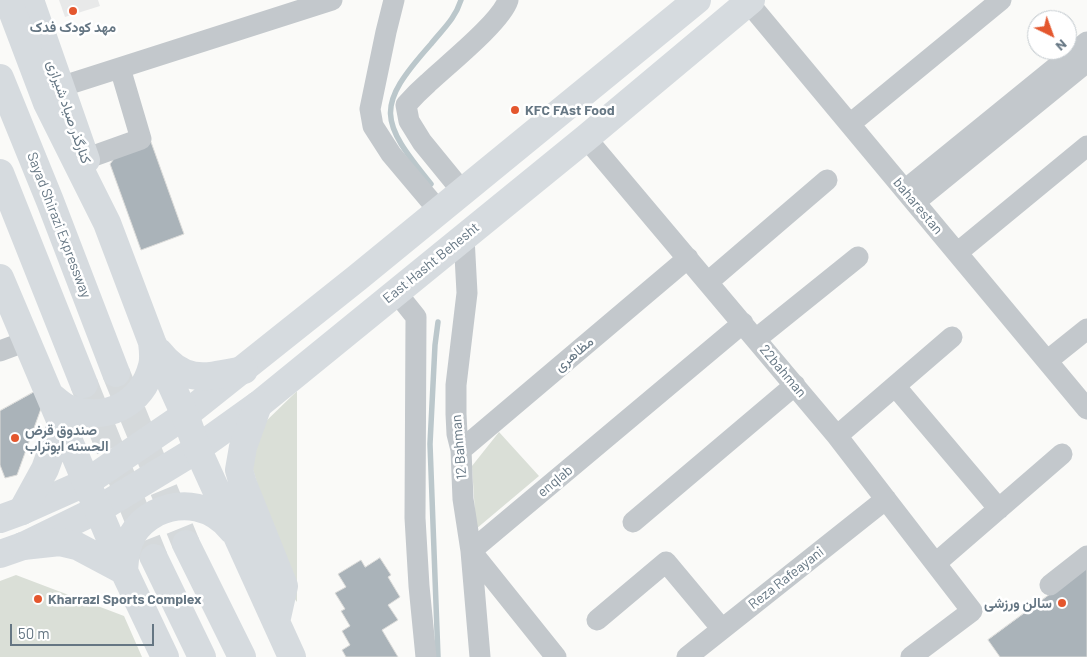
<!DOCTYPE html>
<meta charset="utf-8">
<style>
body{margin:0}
#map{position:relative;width:1087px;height:657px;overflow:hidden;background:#fafaf8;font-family:Barlow,sans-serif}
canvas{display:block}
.north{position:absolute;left:1027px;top:10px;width:50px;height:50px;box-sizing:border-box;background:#fff;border:1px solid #c1c8cd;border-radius:50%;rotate:138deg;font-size:14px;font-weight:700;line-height:20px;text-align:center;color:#657683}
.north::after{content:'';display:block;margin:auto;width:18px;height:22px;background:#e4572e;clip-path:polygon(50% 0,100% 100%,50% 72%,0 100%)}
.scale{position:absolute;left:10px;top:624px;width:144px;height:22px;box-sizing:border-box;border:2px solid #657683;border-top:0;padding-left:6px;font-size:15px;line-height:18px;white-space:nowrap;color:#657683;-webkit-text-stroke:4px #fff;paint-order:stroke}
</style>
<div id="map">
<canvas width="1087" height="657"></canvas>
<div class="north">N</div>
<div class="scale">50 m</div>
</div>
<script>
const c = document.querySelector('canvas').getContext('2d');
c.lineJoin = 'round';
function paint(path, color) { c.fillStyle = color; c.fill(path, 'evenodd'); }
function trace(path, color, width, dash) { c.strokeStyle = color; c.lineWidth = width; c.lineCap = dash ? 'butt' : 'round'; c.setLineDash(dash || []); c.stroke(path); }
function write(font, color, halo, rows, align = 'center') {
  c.font = font + ' Barlow,Vazirmatn,sans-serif'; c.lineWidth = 5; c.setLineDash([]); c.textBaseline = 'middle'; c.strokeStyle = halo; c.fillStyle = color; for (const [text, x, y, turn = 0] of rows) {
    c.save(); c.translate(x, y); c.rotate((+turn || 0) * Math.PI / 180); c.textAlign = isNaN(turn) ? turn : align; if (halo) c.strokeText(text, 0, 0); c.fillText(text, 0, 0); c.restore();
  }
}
paint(new Path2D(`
 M 59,0 L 98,0 L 100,6 L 65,17 Z`), '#e8e9e9');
paint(new Path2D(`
 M 297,391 L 297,602 L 290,593 L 248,453 L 260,427 Z
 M 499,432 L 539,476 L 476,529 L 472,466 Z
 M 16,575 L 124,616 L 142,657 L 0,657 L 0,581 Z`), '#dadfd7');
trace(new Path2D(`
 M 431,184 C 379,120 375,107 431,44 C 443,29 455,19 461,0
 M 438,322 L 435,345 L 430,444 L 438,657`), '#bbc7cb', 5.5);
const building = new Path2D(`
 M 151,142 L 184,234 L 141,250 L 110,164 L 117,155 Z
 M 36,391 L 43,403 L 17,475 L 5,478 L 0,465 L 0,411 Z
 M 380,558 L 391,575 L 388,577 L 400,597 L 388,605 L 398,620 L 382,630 L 398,657 L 346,657 L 342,650 L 350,645 L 342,631 L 350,626 L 341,611 L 345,609 L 335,593 L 346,587 L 338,574 L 361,560 L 365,567 Z
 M 1087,567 L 1087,657 L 1000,657 L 988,640 Z`);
paint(building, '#aab3b9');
trace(building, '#dcdcda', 1);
trace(new Path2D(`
 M 116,373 L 186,544
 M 84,384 L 154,558`), '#d5d9db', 28, [28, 14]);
trace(new Path2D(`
 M 394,0 L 386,32 L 370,109 L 373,126 L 391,154 L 439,211
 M 748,2 L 1087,409
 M 60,87 L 332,0
 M 850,124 L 1001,0
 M 586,138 L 837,436 L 972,611 L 911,657
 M 85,159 L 141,139 L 120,68
 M 905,190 L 1087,42
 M 462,191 L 422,142 L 409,121 L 406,105 C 413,97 420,90 428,83 C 447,65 501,22 508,0
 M 915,202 L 1087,62
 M 464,237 L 467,293 L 456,385 L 456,414 L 457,434 L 461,450 L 463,499 L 471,551 L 480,657
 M 957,253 L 1087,146
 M 708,282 L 827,180
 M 396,292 L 416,317 L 415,518 L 419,586 L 426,657
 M 756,339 L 858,257
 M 0,351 L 27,341
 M 1047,361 L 1087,329
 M 895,386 L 999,509
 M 837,436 L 952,337
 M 461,450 L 688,258
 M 633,522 L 795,385
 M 936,563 L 1062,454
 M 1050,585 L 1087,556
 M 597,620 L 666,562 L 722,629
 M 556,657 L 471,551 L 743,323
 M 687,657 L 886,499`), '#c3c8cc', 21);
trace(new Path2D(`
 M 30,0 L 86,160
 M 0,519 L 22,511 L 87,482 L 185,415 L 357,278 L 697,0
 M 0,554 L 23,546 L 99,509 L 191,453 L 258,405 L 586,138 L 751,0`), '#d6dbdf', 28);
trace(new Path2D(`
 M 8,0 L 47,103 L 107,223 L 152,342 L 185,415 L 197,448 L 292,657
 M 0,78 L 50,201 L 116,373
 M 0,173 L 84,384
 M 0,278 L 124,571 L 165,657
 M 159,352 C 185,385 207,377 244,370
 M 51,396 C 57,401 63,407 70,409 C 107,422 142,404 152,366 C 154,359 153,350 152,342
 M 258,405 L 243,447 L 239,470 L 243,484 L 284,586 L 276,622
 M 22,511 L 45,469 L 61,425
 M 186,544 L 242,657
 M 23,546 L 60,542 L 77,546 L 124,571 C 125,557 126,546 133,534 C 138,525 147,518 156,513 C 183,500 213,506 232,530
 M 154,558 L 202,657`), '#d6dbdf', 28);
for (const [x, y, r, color] of [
 [73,11,5,"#e4572e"],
 [515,110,5,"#e4572e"],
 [15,438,5,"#e4572e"],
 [38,599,5,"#e4572e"],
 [1062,603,5,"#e4572e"]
]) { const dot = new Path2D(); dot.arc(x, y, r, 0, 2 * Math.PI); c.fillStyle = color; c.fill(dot); trace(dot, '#fff', 2); }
write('bold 14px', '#657683', '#fff', [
 ["مهد کودک فدک",73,27,"center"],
 ["KFC FAst Food",525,110],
 ["صندوق قرض",25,430],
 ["الحسنه ابوتراب",25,446],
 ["Kharrazi Sports Complex",48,599],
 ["سالن ورزشی",1052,603,"right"]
], 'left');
write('14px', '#657683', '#fff', [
 ["کنارگذر صیاد شیرازی",69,112,71],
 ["baharestan",918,206,50],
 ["Sayad Shirazi Expressway",59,225,69],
 ["East Hasht Behesht",431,263,-39],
 ["مظاهری",574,354,-40],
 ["22bahman",783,371,50],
 ["12 Bahman",459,447,-95],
 ["enqlab",555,481,-40],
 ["Reza Rafeayani",786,578,-38]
]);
</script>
